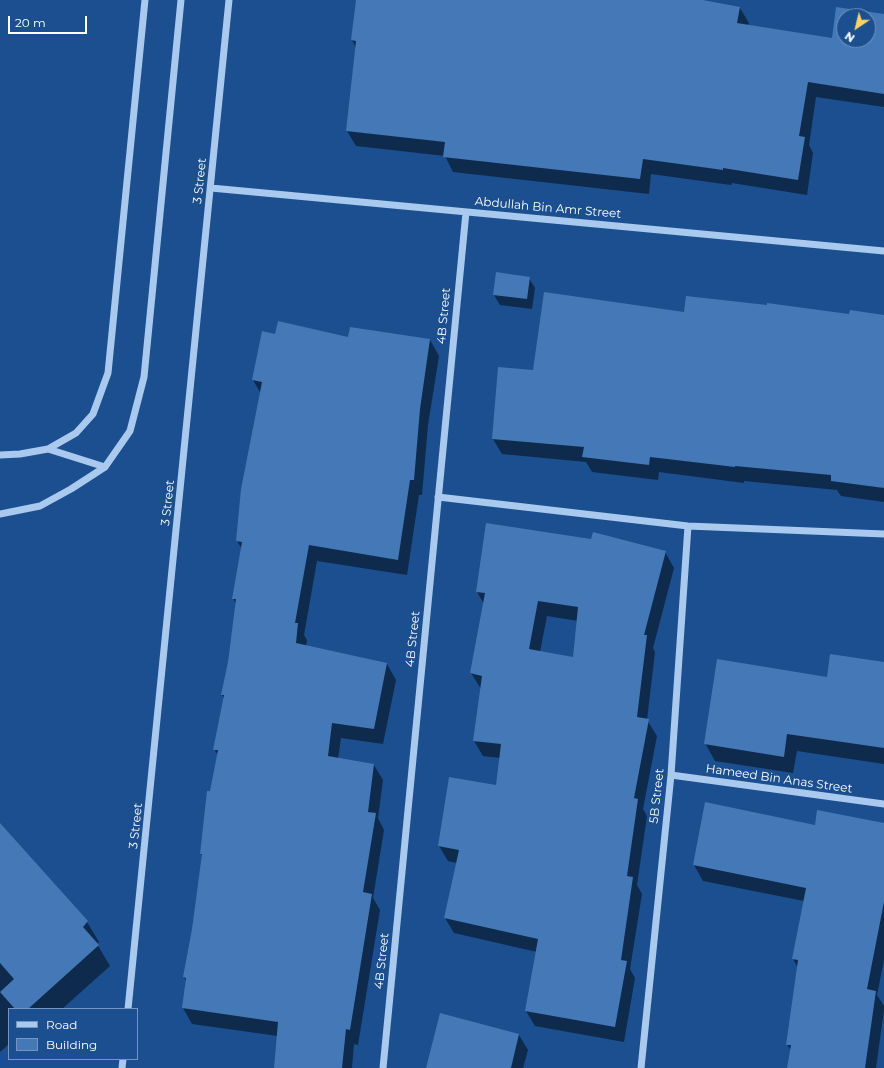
<!DOCTYPE html>
<style>
body{margin:0}
#map{position:relative;width:884px;height:1068px;overflow:hidden;background:#1b4f8f;font-family:Montserrat,sans-serif}
canvas{display:block}
.legend{position:absolute;left:8px;top:1008px;width:130px;height:52px;box-sizing:border-box;background:#1b4f8f;border:1px solid #7695bc;margin:0;padding:5px 7px;list-style:none;font-size:12px;color:#fff}
.legend li{display:flex;align-items:center;gap:8px;height:20px}
.legend b{width:20px;border:1px solid #7695bc}
.north{position:absolute;left:836px;top:8px;width:40px;height:40px;box-sizing:border-box;background:#1b4f8f;border:1px solid #7695bc;border-radius:50%;rotate:215deg;font-size:11px;font-weight:700;line-height:16px;text-align:center;color:#fff}
.north::after{content:'';display:block;margin:auto;width:14px;height:18px;background:#ffd166;clip-path:polygon(50% 0,100% 100%,50% 72%,0 100%)}
.scale{position:absolute;left:8px;top:16px;width:79px;height:18px;box-sizing:border-box;border:2px solid #fff;border-top:0;padding-left:5px;font-size:12px;line-height:14px;white-space:nowrap;color:#fff;-webkit-text-stroke:3px #1b4f8f;paint-order:stroke}
</style>
<div id="map">
<canvas width="884" height="1068"></canvas>
<ul class="legend">
<li><b style="height:5px;background:#a9c9ee"></b>Road</li>
<li><b style="height:11px;background:#4478b7"></b>Building</li>
</ul>
<div class="north">N</div>
<div class="scale">20 m</div>
</div>
<script>
const c = document.querySelector('canvas').getContext('2d');
c.lineJoin = 'round';
function paint(path, color) { c.fillStyle = color; c.fill(path, 'evenodd'); }
function trace(path, color, width, dash) { c.strokeStyle = color; c.lineWidth = width; c.lineCap = dash ? 'butt' : 'round'; c.setLineDash(dash || []); c.stroke(path); }
function write(font, color, halo, rows, align = 'center') {
  c.font = font + ' Montserrat,sans-serif'; c.lineWidth = 3; c.setLineDash([]); c.textBaseline = 'middle'; c.strokeStyle = halo; c.fillStyle = color; for (const [text, x, y, turn = 0] of rows) {
    c.save(); c.translate(x, y); c.rotate((+turn || 0) * Math.PI / 180); c.textAlign = isNaN(turn) ? turn : align; if (halo) c.strokeText(text, 0, 0); c.fillText(text, 0, 0); c.restore();
  }
}
paint(new Path2D(`
 M 357,0 L 698,0 L 740,8 L 749,23 L 748,26 L 833,40 L 837,8 L 884,15 L 884,107 L 816,97 L 809,145 L 813,153 L 807,195 L 732,183 L 731,185 L 651,174 L 649,194 L 453,172 L 445,156 L 356,146 L 347,131 L 356,48 L 352,40 ZM 844,16 L 868,16 L 868,40 L 844,40 Z
 M 529,278 L 535,288 L 532,309 L 500,305 L 494,295 Z
 M 685,313 L 884,316 L 884,502 L 841,496 L 837,490 L 744,481 L 744,483 L 659,472 L 658,480 L 592,472 L 586,462 L 502,454 L 493,439 L 534,371 Z
 M 276,335 L 349,339 L 430,340 L 439,356 L 428,425 L 422,495 L 419,495 L 407,575 L 317,561 L 304,635 L 307,640 L 306,647 L 387,664 L 396,680 L 383,744 L 341,738 L 338,759 L 374,765 L 383,780 L 378,818 L 384,830 L 373,898 L 380,910 L 358,1045 L 354,1044 L 352,1068 L 275,1068 L 278,1036 L 192,1024 L 183,1008 L 186,981 L 184,977 L 193,929 L 203,857 L 201,854 L 218,755 L 214,749 L 224,699 L 222,695 L 229,662 L 236,604 L 233,598 L 242,549 L 237,541 L 261,394 L 253,380 Z
 M 665,552 L 674,568 L 653,648 L 655,652 L 647,720 L 657,736 L 643,809 L 647,816 L 637,885 L 642,894 L 630,969 L 635,978 L 624,1042 L 535,1026 L 526,1011 L 537,952 L 454,933 L 445,918 L 457,863 L 448,861 L 439,846 L 497,786 L 500,758 L 483,756 L 474,741 L 481,689 L 471,673 L 484,604 L 477,592 ZM 547,616 L 578,621 L 574,658 L 540,652 Z
 M 884,663 L 884,764 L 797,751 L 793,773 L 715,761 L 705,743 L 828,678 Z
 M 706,804 L 816,826 L 884,824 L 884,960 L 877,995 L 884,1006 L 884,1010 L 876,1068 L 788,1068 L 791,1050 L 787,1045 L 798,968 L 793,959 L 804,901 L 703,881 L 694,865 Z
 M 0,824 L 87,922 L 99,942 L 97,944 L 110,966 L 62,1009 L 9,1009 L 9,1044 L 0,1052 Z
 M 519,1035 L 528,1050 L 523,1068 L 427,1068 Z`), '#0007');
paint(new Path2D(`
 M 356,0 L 703,0 L 740,7 L 737,23 L 832,38 L 836,7 L 884,14 L 884,94 L 808,82 L 799,136 L 805,137 L 798,180 L 723,168 L 723,170 L 643,159 L 640,179 L 443,157 L 445,142 L 346,131 L 356,41 L 351,40 ZM 844,16 L 868,16 L 868,40 L 844,40 Z
 M 496,272 L 530,277 L 527,299 L 493,295 Z
 M 544,292 L 684,312 L 686,296 L 767,305 L 767,303 L 849,314 L 850,310 L 884,315 L 884,488 L 831,481 L 831,475 L 735,466 L 735,467 L 650,457 L 649,465 L 582,457 L 584,447 L 492,439 L 498,367 L 533,370 Z
 M 278,321 L 348,337 L 350,327 L 430,339 L 420,409 L 414,480 L 410,480 L 398,560 L 309,545 L 295,623 L 298,623 L 296,643 L 387,663 L 374,729 L 332,723 L 328,756 L 374,764 L 368,812 L 376,813 L 363,892 L 372,894 L 350,1030 L 346,1029 L 342,1068 L 274,1068 L 278,1022 L 182,1008 L 186,978 L 183,977 L 192,929 L 202,854 L 200,854 L 207,791 L 210,791 L 218,750 L 213,750 L 224,695 L 221,695 L 228,662 L 236,599 L 232,599 L 242,542 L 236,541 L 241,489 L 262,382 L 252,380 L 262,331 L 275,334 Z
 M 486,523 L 591,539 L 593,532 L 666,551 L 644,635 L 647,635 L 637,717 L 649,719 L 634,798 L 638,799 L 627,876 L 633,877 L 621,960 L 627,961 L 615,1027 L 525,1011 L 538,939 L 444,918 L 459,850 L 438,846 L 449,777 L 496,785 L 501,744 L 473,741 L 482,676 L 470,673 L 485,593 L 476,592 ZM 538,601 L 578,607 L 573,657 L 529,649 Z
 M 830,654 L 884,662 L 884,748 L 787,734 L 784,757 L 704,744 L 717,659 L 827,677 Z
 M 705,802 L 815,825 L 817,810 L 884,823 L 884,902 L 867,989 L 876,991 L 865,1068 L 787,1068 L 791,1045 L 786,1045 L 798,960 L 792,959 L 806,888 L 693,865 Z
 M 0,823 L 88,921 L 83,927 L 99,945 L 28,1009 L 15,1009 L 0,992 L 14,979 L 0,963 Z
 M 440,1013 L 519,1034 L 511,1068 L 426,1068 Z`), '#4478b7');
trace(new Path2D(`
 M 211,188 L 884,251
 M 48,449 L 105,467
 M 0,455 L 20,454 L 48,449 L 76,433 L 93,414 L 108,373 L 145,0
 M 438,497 L 688,526 L 884,534
 M 0,514 L 40,506 L 71,489 L 105,467 L 130,431 L 144,377 L 181,0
 M 671,775 L 884,804
 M 128,1009 L 229,0
 M 122,1068 L 123,1059
 M 383,1068 L 466,212
 M 641,1068 L 671,775 L 688,526`), '#a9c9ee', 7);
write('12px', '#fff', '#1b4f8f', [
 ["3 Street",200,181,-84],
 ["Abdullah Bin Amr Street",548,208,5],
 ["4B Street",444,316,-85],
 ["3 Street",168,503,-84],
 ["4B Street",413,639,-84],
 ["Hameed Bin Anas Street",779,779,8],
 ["5B Street",657,796,-84],
 ["3 Street",136,826,-84],
 ["4B Street",382,961,-84]
]);
</script>
